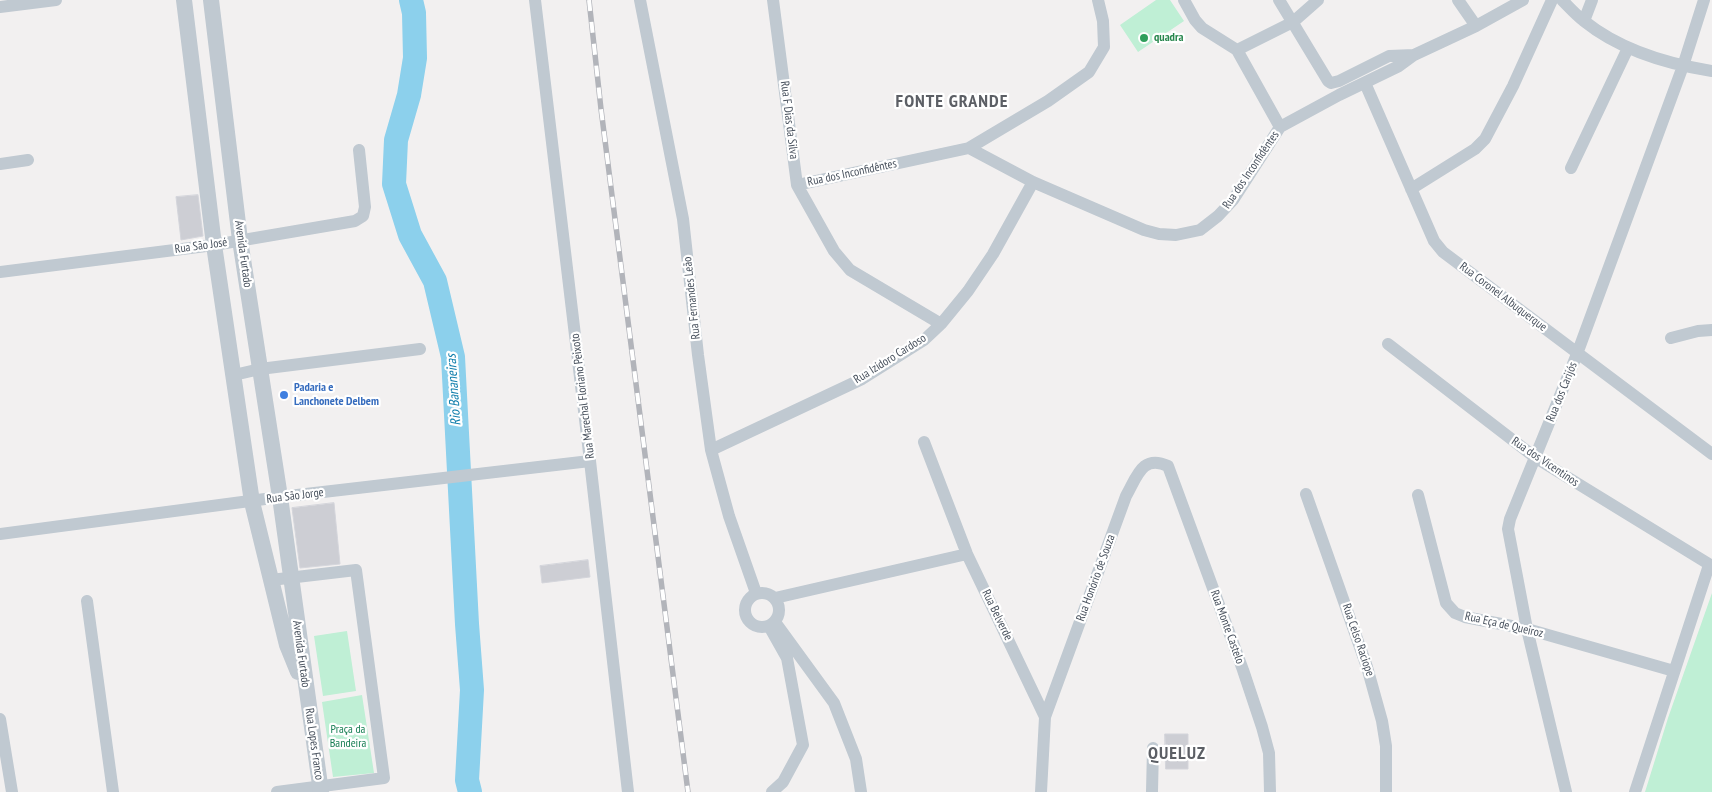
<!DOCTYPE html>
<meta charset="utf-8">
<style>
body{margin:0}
canvas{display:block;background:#f2f0f0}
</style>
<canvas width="1712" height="792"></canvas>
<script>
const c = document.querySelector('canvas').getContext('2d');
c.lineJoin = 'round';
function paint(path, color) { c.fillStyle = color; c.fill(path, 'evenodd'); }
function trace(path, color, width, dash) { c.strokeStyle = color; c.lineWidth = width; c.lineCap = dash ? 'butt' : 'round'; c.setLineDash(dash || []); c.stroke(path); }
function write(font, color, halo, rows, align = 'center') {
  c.font = font + ' "PT Sans Narrow",sans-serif'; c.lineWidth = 4.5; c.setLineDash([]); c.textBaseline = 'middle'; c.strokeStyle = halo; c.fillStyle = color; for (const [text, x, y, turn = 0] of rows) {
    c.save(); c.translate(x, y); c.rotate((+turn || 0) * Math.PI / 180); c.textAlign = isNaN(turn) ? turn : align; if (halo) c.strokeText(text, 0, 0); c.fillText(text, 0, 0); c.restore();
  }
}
paint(new Path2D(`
 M 1156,0 L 1170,0 L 1184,21 L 1138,52 L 1120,25 Z
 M 1712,593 L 1712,792 L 1645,792 L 1668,718 Z
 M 347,631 L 356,691 L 323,696 L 314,636 Z
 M 362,695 L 374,773 L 333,777 L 322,702 Z`), '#bfefd5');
trace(new Path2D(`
 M 411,0 L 414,13 L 415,58 L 409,95 L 396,140 L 394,184 L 410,235 L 435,281 L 453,357 L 467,624 L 472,690 L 467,780 L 470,792`), '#8cd0ec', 24);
const building = new Path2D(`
 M 198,195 L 203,236 L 181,240 L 176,197 Z
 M 334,503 L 340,564 L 300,568 L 292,508 Z
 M 588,560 L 590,577 L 542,583 L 540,566 Z
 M 1165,734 L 1188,734 L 1188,769 L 1166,769 Z`);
paint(building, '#cdced4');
trace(building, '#d4d5db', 1);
trace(new Path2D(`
 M 535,0 L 590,461 L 628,792
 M 640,0 L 683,219 L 698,355 L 711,450 L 729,516 L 756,593
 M 773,0 L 797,185 L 834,251 L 850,270 L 941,324
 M 1184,0 L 1195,20 L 1202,28 L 1237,50 L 1280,127
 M 1279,0 L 1328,81 L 1331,83 L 1339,81 L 1389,56 L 1414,55
 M 1458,0 L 1476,26
 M 1562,0 C 1569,7 1576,15 1584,21 C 1620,50 1667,64 1712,71
 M 0,7 L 56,0
 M 1584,21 L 1592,0
 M 1237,50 L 1293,22 L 1318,0
 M 1365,83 L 1434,241 L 1443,252 L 1712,454
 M 969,148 L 1048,101 L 1089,72 L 1104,47 L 1103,21 L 1098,0
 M 0,164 L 28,160
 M 1571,168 L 1628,48
 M 797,185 L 969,148 L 1033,182 L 1144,230 L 1159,234 L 1176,235 L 1200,230 L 1218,216 L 1233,200 L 1280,127 L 1339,95 L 1399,66 L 1414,55 L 1476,26 L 1523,0
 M 1411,189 L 1475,149 L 1485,139 L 1513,86 L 1552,0
 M 0,272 L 214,245 L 355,221 L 363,216 L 365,207 L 359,150
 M 1671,338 L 1698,331 L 1712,330
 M 1388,344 L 1536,458 L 1712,566
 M 234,375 L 260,369 L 420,349
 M 924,442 L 967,554 L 1045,717 L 1041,792
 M 711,450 L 862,379 L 924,340 L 941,324 L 968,291 L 993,254 L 1033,182
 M 1306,494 L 1367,667 L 1382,721 L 1386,746 L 1386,792
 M 1418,495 L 1446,603 L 1455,613 L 1465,617 L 1527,629 L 1674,671
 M 0,534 L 280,497 L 590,461
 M 271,580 L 356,570 L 384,778 L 277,792
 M745 610a17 17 0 1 1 34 0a17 17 0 1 1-34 0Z
 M 775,598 L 967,554
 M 87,601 L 113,792
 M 775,622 L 834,703 L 856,759 L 861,792
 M 769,626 L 787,658 L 803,745 L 783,782 L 772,792
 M 1045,717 L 1126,496 C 1137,477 1142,454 1168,466 L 1243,670 L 1262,727 L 1269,753 L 1270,792
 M 0,719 L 12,792
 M 1152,792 L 1153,748
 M 1566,792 L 1527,629 L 1508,529 L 1510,519 L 1577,354 L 1683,66 L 1704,0
 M 1635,792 L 1709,565`), '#c0c9d1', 12);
trace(new Path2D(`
 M 184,0 L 214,245 L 252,502 L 287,645 L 298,672
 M 211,0 L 240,240 L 280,497 L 321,792`), '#c0c9d1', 16);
const rail = new Path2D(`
 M 589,0 L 601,109 L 688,792`);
trace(rail, '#b2b4ba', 5.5);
trace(rail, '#fff', 4, [11]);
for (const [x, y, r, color] of [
 [1144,38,5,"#2e9e5b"],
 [284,395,5,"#3f7fe0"]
]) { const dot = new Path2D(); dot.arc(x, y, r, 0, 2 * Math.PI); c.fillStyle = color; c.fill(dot); trace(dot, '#fff', 2); }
write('bold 12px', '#27864d', '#fff', [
 ["quadra",1154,38]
], 'left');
write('12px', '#48515d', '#fff', [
 ["Rua F Dias da Silva",789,120,83],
 ["Rua dos Inconfidêntes",1251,170,-56],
 ["Rua dos Inconfidêntes",852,173,-12],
 ["Rua São José",201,246,-8],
 ["Avenida Furtado",243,254,82],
 ["Rua Coronel Albuquerque",1503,297,37],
 ["Rua Fernandes Leão",692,298,-96],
 ["Rua Izidoro Cardoso",890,359,-32],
 ["Rua dos Carijós",1562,392,-68],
 ["Rua Marechal Floriano Peixoto",583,396,-97],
 ["Rua dos Vicentinos",1545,462,34],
 ["Rua São Jorge",295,496,-7],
 ["Rua Honório de Souza",1096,578,-70],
 ["Rua Belverde",997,615,64],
 ["Rua Eça de Queiroz",1504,625,13],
 ["Rua Monte Castelo",1227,627,70],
 ["Rua Celso Raciope",1358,640,71],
 ["Avenida Furtado",301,654,82],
 ["Rua Lopes Franco",314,744,82]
]);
write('bold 12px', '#366cbe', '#fff', [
 ["Padaria e",294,388],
 ["Lanchonete Delbem",294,402]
], 'left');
write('12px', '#187f54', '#fff', [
 ["Praça da",348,730],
 ["Bandeira",348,744]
]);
write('italic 14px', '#0d7dab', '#fff', [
 ["Rio Bananeiras",454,390,-94]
]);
c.letterSpacing = '1px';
write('bold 18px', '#5c5f65', '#fff', [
 ["FONTE GRANDE",952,102],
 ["QUELUZ",1177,754]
]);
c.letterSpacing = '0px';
</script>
